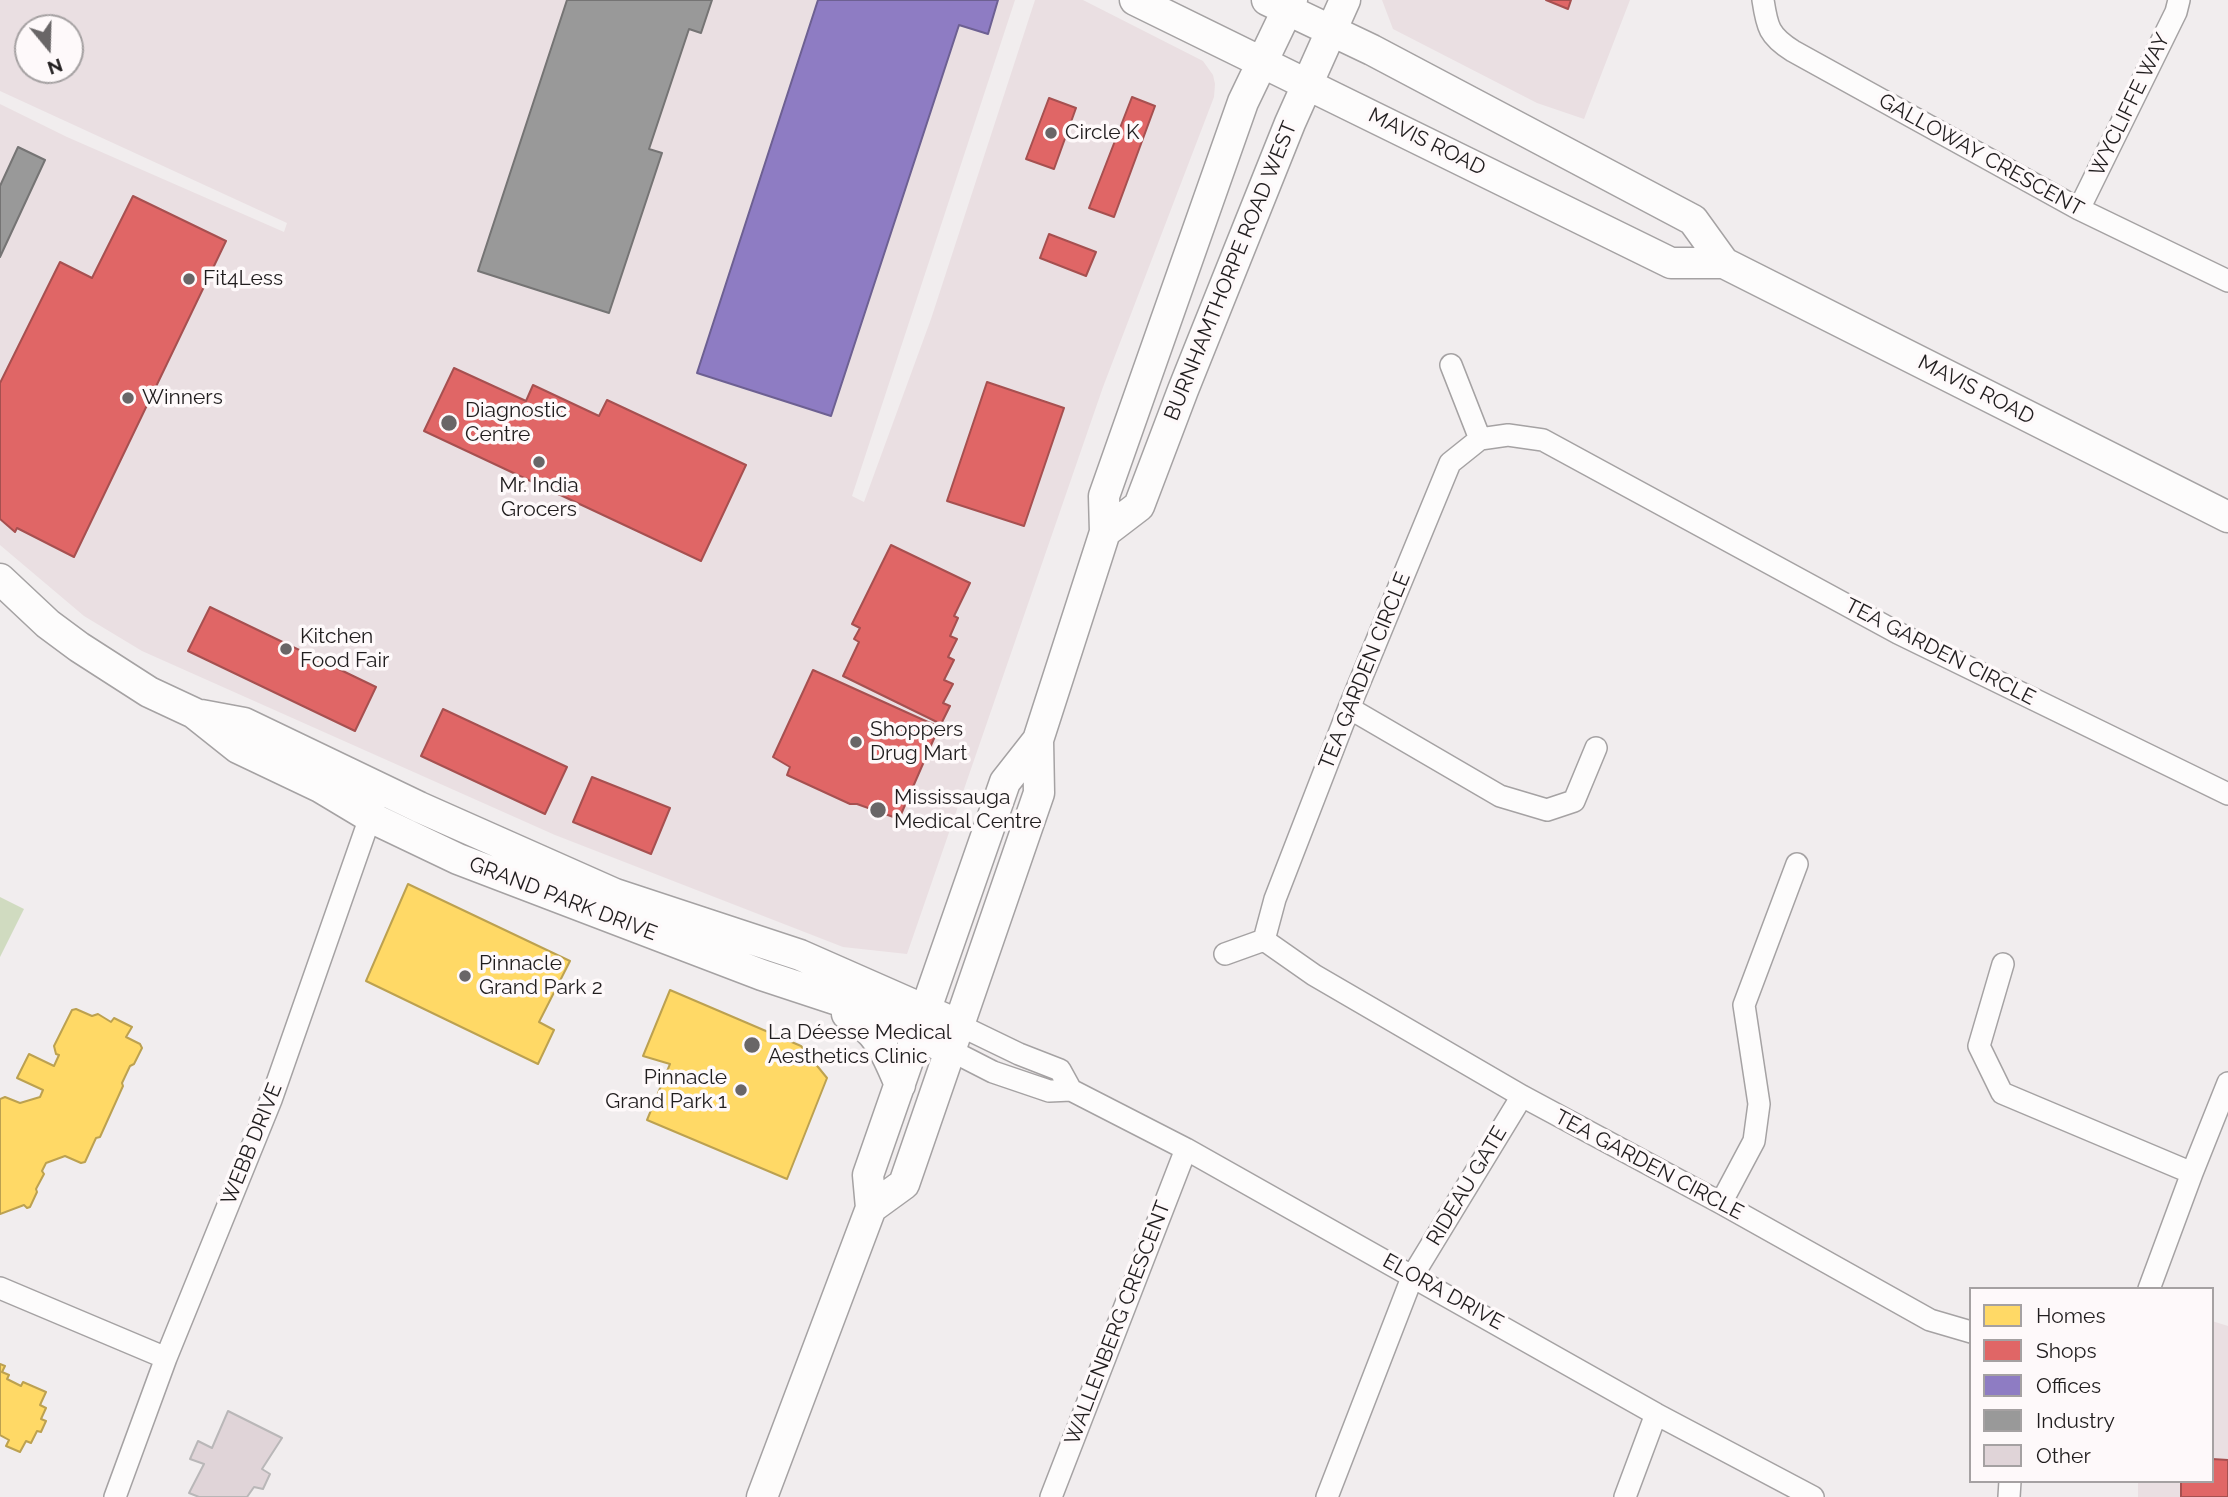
<!DOCTYPE html>
<meta charset="utf-8">
<style>
body{margin:0}
#map{position:relative;width:2228px;height:1497px;overflow:hidden;background:#f1edee;font-family:Raleway,sans-serif}
canvas{display:block}
.legend{position:absolute;left:1969px;top:1287px;width:245px;height:196px;box-sizing:border-box;background:#fef9fa;border:2px solid #a5a1a2;margin:0;padding:9px 12px;list-style:none;font-size:21px;color:#201d1e}
.legend li{display:flex;align-items:center;gap:14px;height:35px}
.legend b{width:35px;border:2px solid #a5a1a2}
.north{position:absolute;left:14px;top:14px;width:70px;height:70px;box-sizing:border-box;background:#fef9fa;border:2px solid #a5a1a2;border-radius:50%;rotate:161deg;font-size:19px;font-weight:700;line-height:28px;text-align:center;color:#201d1e}
.north::after{content:'';display:block;margin:auto;width:24px;height:32px;background:#696667;clip-path:polygon(50% 0,100% 100%,50% 72%,0 100%)}
</style>
<div id="map">
<canvas width="2228" height="1497"></canvas>
<ul class="legend">
<li><b style="height:19px;background:#ffd966"></b>Homes</li>
<li><b style="height:19px;background:#e06666"></b>Shops</li>
<li><b style="height:19px;background:#8e7cc3"></b>Offices</li>
<li><b style="height:19px;background:#999"></b>Industry</li>
<li><b style="height:19px;background:#e0d4d8"></b>Other</li>
</ul>
<div class="north">N</div>
</div>
<script>
const c = document.querySelector('canvas').getContext('2d');
c.lineJoin = 'round';
function paint(path, color) { c.fillStyle = color; c.fill(path, 'evenodd'); }
function trace(path, color, width, dash) { c.strokeStyle = color; c.lineWidth = width; c.lineCap = dash ? 'butt' : 'round'; c.setLineDash(dash || []); c.stroke(path); }
function write(font, color, halo, rows, align = 'center') {
  c.font = font + ' Raleway,sans-serif'; c.lineWidth = 7; c.setLineDash([]); c.textBaseline = 'middle'; c.strokeStyle = halo; c.fillStyle = color; for (const [text, x, y, turn = 0] of rows) {
    c.save(); c.translate(x, y); c.rotate((+turn || 0) * Math.PI / 180); c.textAlign = isNaN(turn) ? turn : align; if (halo) c.strokeText(text, 0, 0); c.fillText(text, 0, 0); c.restore();
  }
}
paint(new Path2D(`
 M 0,0 L 1015,0 L 852,496 L 864,502 L 931,319 L 1035,0 L 1083,0 L 1203,61 L 1213,75 L 1215,84 L 1214,97 L 1103,387 L 907,954 L 843,947 L 555,835 L 142,651 L 84,616 L 0,545 L 0,104 L 67,137 L 284,232 L 287,223 L 0,91 ZM 28,28 L 70,28 L 70,70 L 28,70 Z
 M 1382,0 L 1630,0 L 1584,119 L 1537,103 L 1393,29 Z
 M 2212,1321 L 2228,1326 L 2228,1497 L 2138,1497 L 2138,1481 L 2212,1481 Z`), '#eadfe2');
paint(new Path2D(`
 M 0,897 L 24,909 L 0,957 Z`), '#d0dbc0');
const homes = new Path2D(`
 M 408,884 L 570,961 L 539,1022 L 554,1030 L 538,1064 L 366,981 Z
 M 670,990 L 801,1046 L 827,1078 L 787,1179 L 647,1120 L 670,1064 L 643,1056 Z
 M 76,1009 L 92,1016 L 98,1014 L 111,1022 L 114,1018 L 132,1027 L 126,1037 L 140,1044 L 142,1048 L 134,1064 L 130,1066 L 122,1083 L 123,1086 L 100,1137 L 96,1138 L 85,1162 L 81,1163 L 65,1156 L 46,1163 L 42,1171 L 44,1174 L 36,1189 L 37,1192 L 30,1207 L 27,1208 L 24,1205 L 0,1214 L 0,1099 L 5,1097 L 20,1103 L 40,1097 L 43,1090 L 17,1078 L 29,1054 L 54,1066 L 59,1055 L 56,1054 L 54,1046 L 72,1010 Z
 M 0,1364 L 5,1366 L 2,1372 L 9,1375 L 7,1379 L 21,1386 L 23,1382 L 46,1392 L 40,1405 L 46,1408 L 41,1419 L 46,1421 L 41,1432 L 37,1431 L 31,1443 L 26,1441 L 20,1452 L 6,1446 L 9,1440 L 0,1435 Z`);
paint(homes, '#ffd966');
trace(homes, '#bca150', 2);
const shops = new Path2D(`
 M 1546,0 L 1571,0 L 1568,9 Z
 M 1132,97 L 1155,106 L 1114,217 L 1089,208 Z
 M 1049,98 L 1076,108 L 1054,169 L 1026,159 Z
 M 133,196 L 226,241 L 74,557 L 17,528 L 15,532 L 0,519 L 0,383 L 60,262 L 92,278 Z
 M 1049,234 L 1096,252 L 1086,276 L 1040,258 Z
 M 454,368 L 526,401 L 533,385 L 599,416 L 607,400 L 746,465 L 701,561 L 424,431 Z
 M 987,382 L 1064,408 L 1024,526 L 947,501 Z
 M 891,545 L 970,583 L 954,616 L 958,618 L 950,636 L 957,639 L 948,657 L 954,660 L 944,680 L 953,684 L 943,703 L 950,706 L 941,724 L 843,676 L 859,642 L 854,639 L 860,628 L 852,624 Z
 M 210,607 L 376,687 L 355,731 L 188,651 Z
 M 813,670 L 939,727 L 899,819 L 857,804 L 850,804 L 787,775 L 790,767 L 773,757 Z
 M 443,709 L 567,767 L 545,814 L 421,756 Z
 M 592,777 L 670,808 L 651,854 L 573,822 Z
 M 2212,1459 L 2228,1460 L 2228,1497 L 2181,1497 L 2181,1481 L 2212,1481 Z`);
paint(shops, '#e06666');
trace(shops, '#a65050', 2);
const offices = new Path2D(`
 M 818,0 L 998,0 L 988,34 L 959,25 L 831,416 L 697,373 Z`);
paint(offices, '#8e7cc3');
trace(offices, '#6d6092', 2);
const industry = new Path2D(`
 M 567,0 L 712,0 L 701,33 L 689,29 L 649,149 L 662,153 L 609,313 L 478,271 Z
 M 18,147 L 45,160 L 0,257 L 0,186 Z`);
paint(industry, '#999');
trace(industry, '#757474', 2);
const building = new Path2D(`
 M 228,1411 L 282,1438 L 262,1469 L 270,1474 L 263,1489 L 254,1487 L 247,1497 L 199,1497 L 189,1493 L 204,1464 L 190,1459 L 198,1441 L 212,1448 Z`);
paint(building, '#e0d4d8');
trace(building, '#b9b7b8', 2);
const street = new Path2D(`
 M 1763,0 C 1767,27 1769,36 1793,51 L 2079,209 L 2228,281
 M 2079,209 L 2176,12 L 2179,0
 M 1451,365 L 1480,439
 M 1349,708 L 1500,796 L 1547,810 L 1574,801 L 1596,748
 M 1264,940 L 1275,899 L 1349,708 L 1450,463 L 1480,439 L 1508,435 L 1543,440 L 1898,633 L 2228,794
 M 1264,940 L 1314,975 L 1522,1096 L 1721,1203 L 1930,1320 L 1971,1332
 M 1225,954 L 1264,940
 M 2003,964 L 1979,1046 L 2002,1093 L 2192,1173
 M 959,1025 L 1019,1054 L 1060,1070 L 1071,1090
 M 950,1050 L 993,1072 L 1049,1091 L 1071,1090 L 1186,1149 L 1656,1414 L 1813,1497
 M 1721,1203 L 1754,1141 L 1759,1104 L 1744,1005 L 1797,864
 M 0,1288 L 166,1358
 M 2149,1289 L 2192,1173 L 2228,1083
 M 115,1497 L 166,1358 L 271,1100 L 374,806
 M 1051,1497 L 1186,1149
 M 1327,1497 L 1413,1275 L 1522,1096
 M 1625,1497 L 1656,1414
 M 2009,1497 L 2010,1481`);
const secondary = new Path2D(`
 M 1135,0 L 1671,263 L 1724,263 L 2228,517
 M 1267,0 L 1372,50 L 1693,220 L 1724,263
 M 1105,532 L 1139,506 L 1183,390 L 1290,123 L 1345,0
 M 0,579 L 48,624 L 79,647 L 149,692 L 194,713 L 238,748 L 320,787 L 370,817 L 458,859 L 762,975 L 847,1003 L 950,1050
 M 201,715 L 244,723 L 419,807 L 615,894 L 800,955 L 959,1025
 M 847,1014 C 878,1030 887,1054 900,1085
 M 871,1208 L 904,1184 L 1039,793 L 1038,740 L 1105,532 L 1104,496 L 1243,102 L 1292,0
 M 762,1497 L 871,1208 L 868,1175 L 1005,782 L 1038,740`);
trace(street, '#a5a2a3', 24);
trace(secondary, '#a5a2a3', 33);
trace(street, '#fdfcfc', 21);
trace(secondary, '#fdfcfc', 30);
for (const [x, y, r, color] of [
 [1051,133,7,"#696667"],
 [189,279,7,"#696667"],
 [128,398,7,"#696667"],
 [449,423,9,"#696667"],
 [539,462,7,"#696667"],
 [286,649,7,"#696667"],
 [856,742,7,"#696667"],
 [878,810,9,"#696667"],
 [465,976,7,"#696667"],
 [752,1045,9,"#696667"],
 [741,1090,7,"#696667"]
]) { const dot = new Path2D(); dot.arc(x, y, r, 0, 2 * Math.PI); c.fillStyle = color; c.fill(dot); trace(dot, '#fef9fa', 2.5); }
write('21px', '#201d1e', '#fef9fa', [
 ["WYCLIFFE WAY",2130,105,-64],
 ["MAVIS ROAD",1427,142,26],
 ["GALLOWAY CRESCENT",1981,155,29],
 ["BURNHAMTHORPE ROAD WEST",1231,271,-68],
 ["MAVIS ROAD",1976,390,27],
 ["TEA GARDEN CIRCLE",1940,652,27],
 ["TEA GARDEN CIRCLE",1365,671,-68],
 ["GRAND PARK DRIVE",563,899,21],
 ["WEBB DRIVE",252,1144,-68],
 ["TEA GARDEN CIRCLE",1649,1165,28],
 ["RIDEAU GATE",1467,1186,-59],
 ["ELORA DRIVE",1443,1292,29],
 ["WALLENBERG CRESCENT",1118,1323,-69]
]);
write('21px', '#201d1e', '#fef9fa', [
 ["Circle K",1065,133],
 ["Fit4Less",203,279],
 ["Winners",142,398],
 ["Diagnostic",465,411],
 ["Centre",465,435],
 ["Mr. India",539,486,"center"],
 ["Grocers",539,510,"center"],
 ["Kitchen",300,637],
 ["Food Fair",300,661],
 ["Shoppers",870,730],
 ["Drug Mart",870,754],
 ["Mississauga",894,798],
 ["Medical Centre",894,822],
 ["Pinnacle",479,964],
 ["Grand Park 2",479,988],
 ["La Déesse Medical",768,1033],
 ["Aesthetics Clinic",768,1057],
 ["Pinnacle",727,1078,"right"],
 ["Grand Park 1",727,1102,"right"]
], 'left');
</script>
